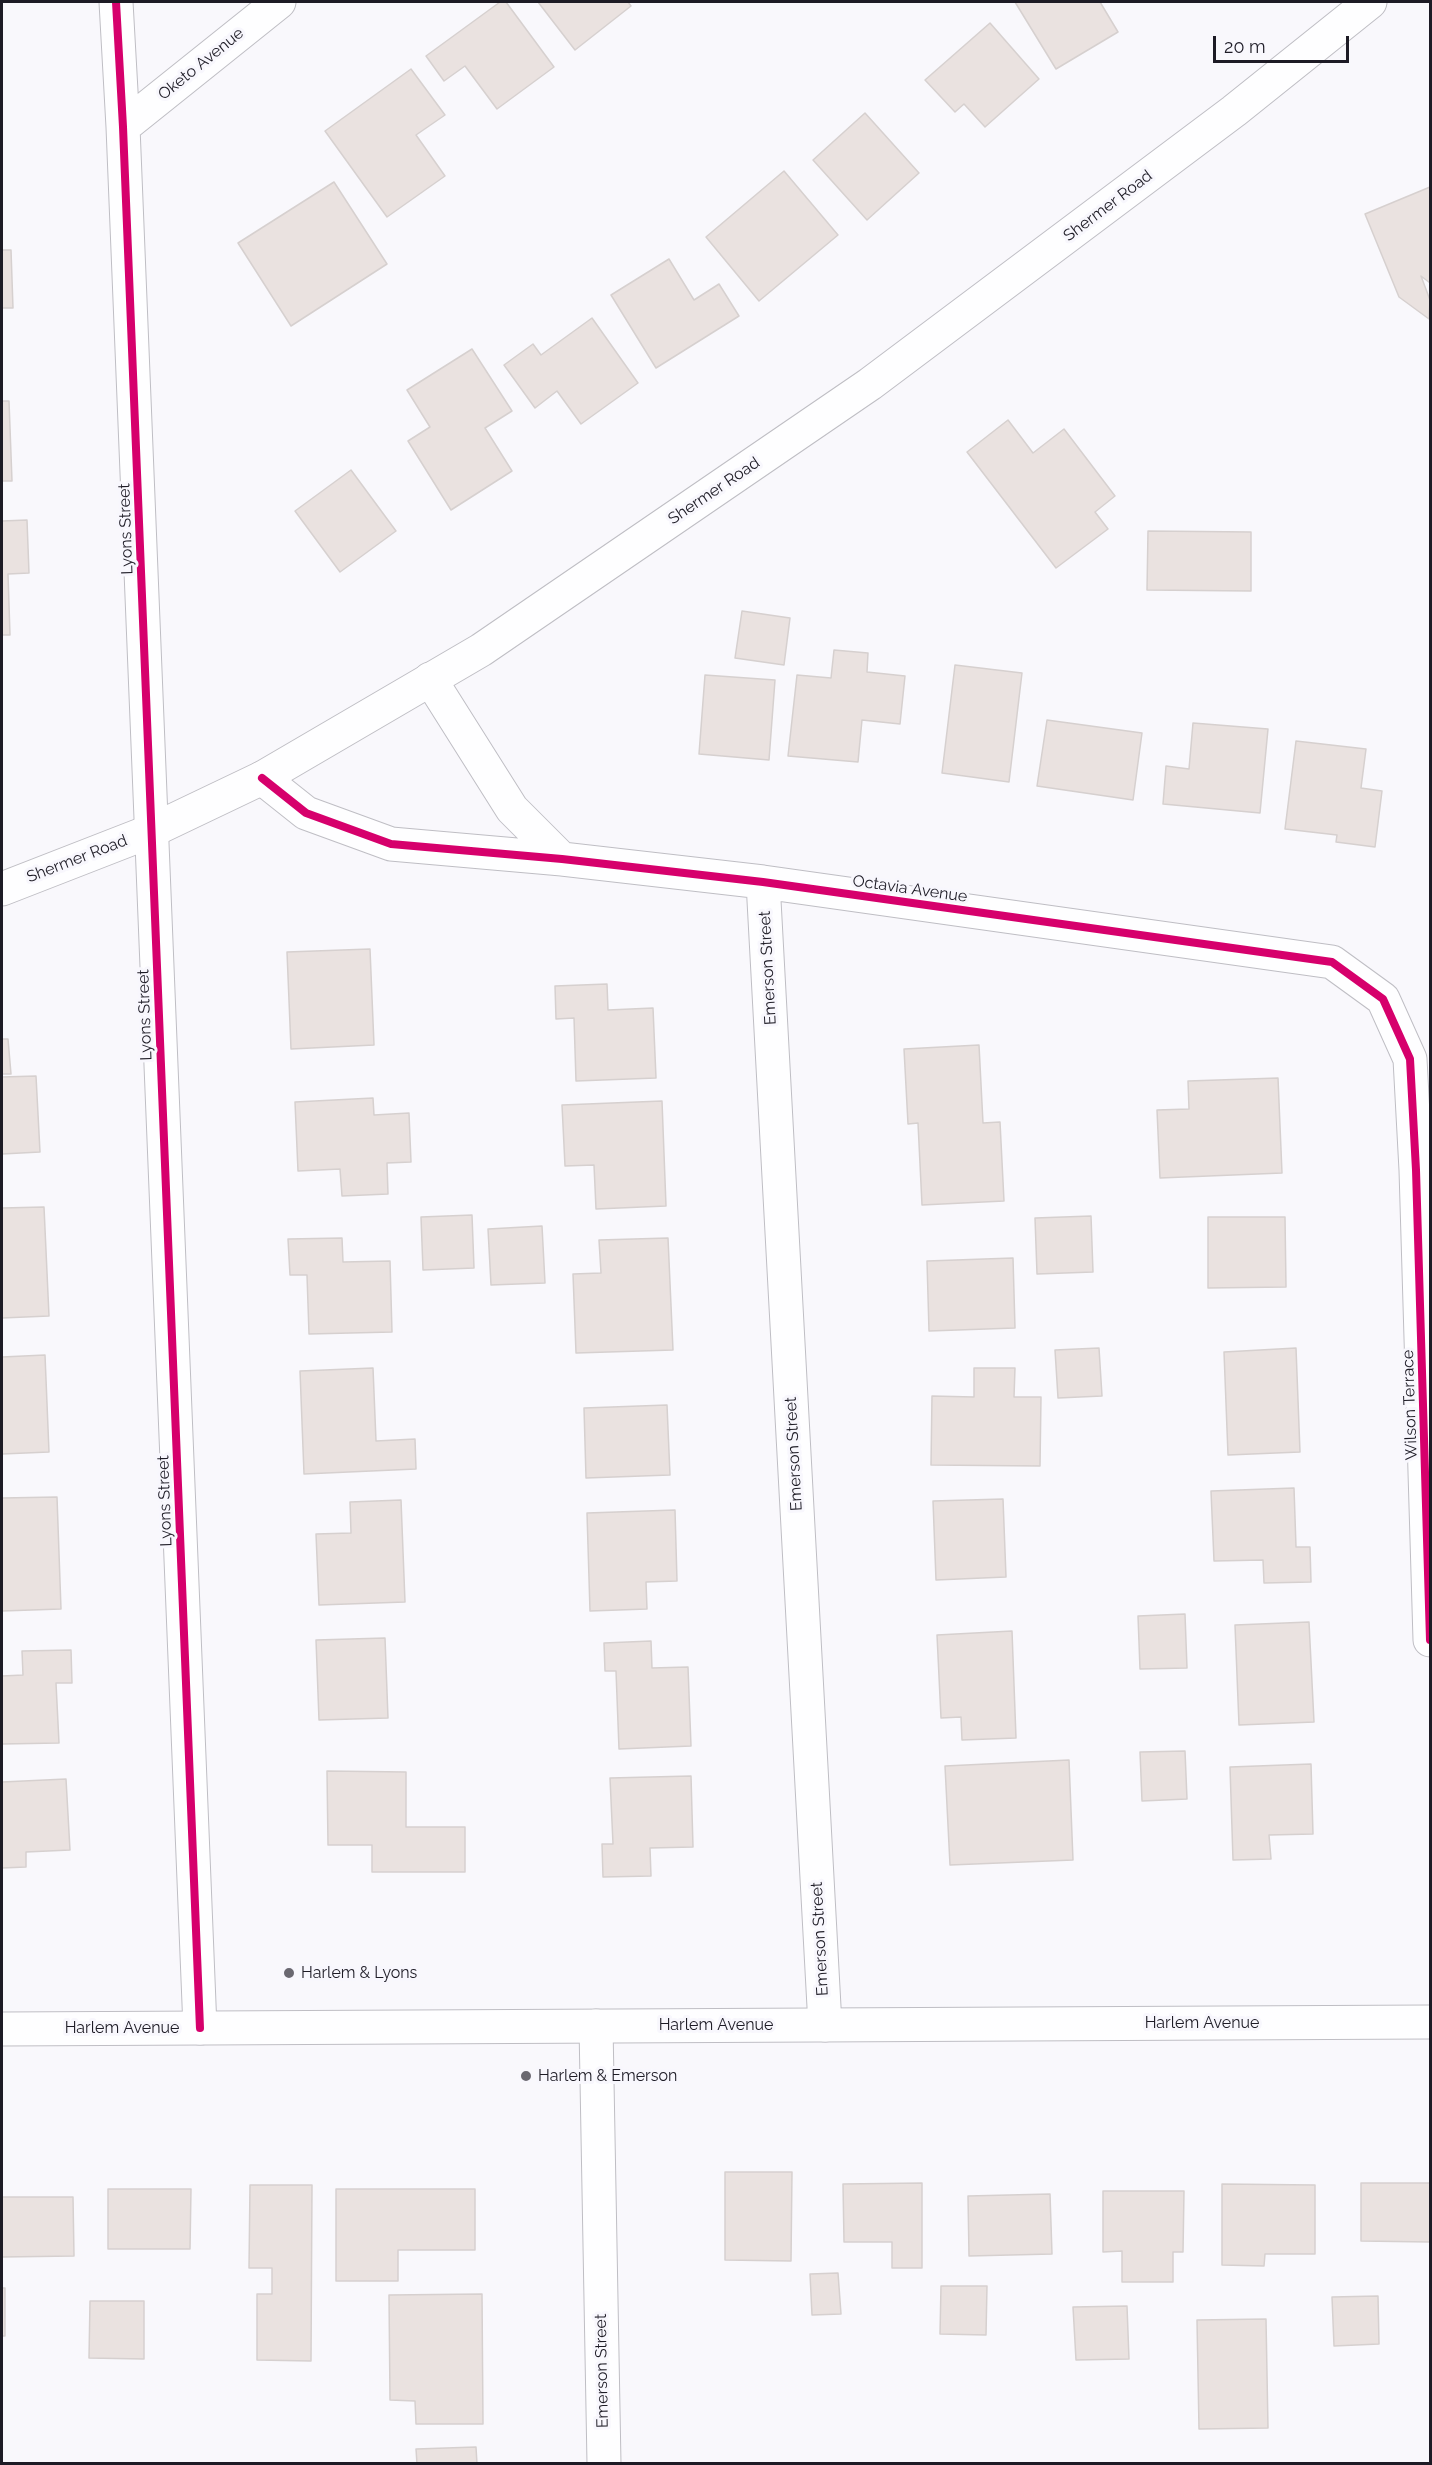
<!DOCTYPE html>
<style>
body{margin:0}
#map{position:relative;width:1432px;height:2465px;overflow:hidden;background:#f9f8fc;font-family:Raleway,sans-serif}
canvas{display:block}
.frame{position:absolute;inset:0;border:3px solid #1d1b25;pointer-events:none}
.scale{position:absolute;left:1213px;top:36px;width:136px;height:27px;box-sizing:border-box;border:3px solid #1d1b25;border-top:0;padding-left:8px;font-size:18px;line-height:21px;white-space:nowrap;color:#1d1b25;-webkit-text-stroke:4px #f8f7fd;paint-order:stroke}
</style>
<div id="map">
<canvas width="1432" height="2465"></canvas>
<div class="frame"></div>
<div class="scale">20 m</div>
</div>
<script>
const c = document.querySelector('canvas').getContext('2d');
c.lineJoin = 'round';
function paint(path, color) { c.fillStyle = color; c.fill(path, 'evenodd'); }
function trace(path, color, width, dash) { c.strokeStyle = color; c.lineWidth = width; c.lineCap = dash ? 'butt' : 'round'; c.setLineDash(dash || []); c.stroke(path); }
function write(font, color, halo, rows, align = 'center') {
  c.font = font + ' Raleway,sans-serif'; c.lineWidth = 6; c.setLineDash([]); c.textBaseline = 'middle'; c.strokeStyle = halo; c.fillStyle = color; for (const [text, x, y, turn = 0] of rows) {
    c.save(); c.translate(x, y); c.rotate((+turn || 0) * Math.PI / 180); c.textAlign = isNaN(turn) ? turn : align; if (halo) c.strokeText(text, 0, 0); c.fillText(text, 0, 0); c.restore();
  }
}
const building = new Path2D(`
 M 500,2 L 506,2 L 554,67 L 497,109 L 465,66 L 444,81 L 426,56 Z
 M 538,2 L 628,2 L 631,6 L 575,50 Z
 M 1015,2 L 1100,2 L 1118,32 L 1056,69 Z
 M 990,23 L 1039,79 L 985,127 L 964,104 L 955,112 L 925,80 Z
 M 411,69 L 445,115 L 416,135 L 445,176 L 387,217 L 325,131 Z
 M 865,113 L 919,173 L 867,220 L 813,160 Z
 M 784,171 L 838,235 L 759,301 L 706,237 Z
 M 334,182 L 387,264 L 291,326 L 238,243 Z
 M 1430,187 L 1430,283 L 1421,276 L 1430,300 L 1429,319 L 1399,297 L 1365,214 Z
 M 2,250 L 11,250 L 13,308 L 2,308 Z
 M 669,259 L 694,300 L 719,284 L 739,316 L 656,368 L 611,295 Z
 M 592,318 L 638,383 L 581,424 L 557,391 L 535,408 L 504,365 L 533,344 L 541,355 Z
 M 472,349 L 512,411 L 485,428 L 512,471 L 451,510 L 408,441 L 430,427 L 407,390 Z
 M 2,401 L 9,401 L 12,481 L 2,481 Z
 M 1008,420 L 1033,453 L 1064,429 L 1115,496 L 1095,512 L 1108,529 L 1056,568 L 967,452 Z
 M 351,470 L 396,531 L 340,572 L 295,511 Z
 M 27,520 L 29,573 L 8,574 L 10,635 L 2,635 L 2,521 Z
 M 1148,531 L 1251,532 L 1251,591 L 1147,590 Z
 M 742,611 L 790,618 L 784,665 L 735,658 Z
 M 834,650 L 868,653 L 867,672 L 905,676 L 900,724 L 862,720 L 858,762 L 788,756 L 797,675 L 831,678 Z
 M 955,665 L 1022,673 L 1009,782 L 942,773 Z
 M 705,675 L 775,680 L 769,760 L 699,754 Z
 M 1047,720 L 1142,733 L 1133,800 L 1037,786 Z
 M 1193,723 L 1268,729 L 1260,813 L 1163,804 L 1166,766 L 1189,769 Z
 M 1296,741 L 1366,749 L 1361,788 L 1382,791 L 1375,847 L 1336,842 L 1337,835 L 1285,829 Z
 M 370,949 L 374,1045 L 291,1049 L 287,952 Z
 M 607,984 L 608,1010 L 653,1008 L 656,1078 L 576,1081 L 574,1018 L 556,1019 L 555,986 Z
 M 2,1039 L 8,1039 L 11,1074 L 2,1074 Z
 M 979,1045 L 983,1123 L 1000,1122 L 1004,1201 L 922,1205 L 918,1123 L 908,1124 L 904,1049 Z
 M 36,1076 L 40,1152 L 2,1154 L 2,1077 Z
 M 1278,1078 L 1282,1173 L 1160,1178 L 1157,1110 L 1189,1109 L 1188,1081 Z
 M 373,1098 L 374,1115 L 409,1113 L 411,1162 L 387,1163 L 388,1194 L 342,1196 L 340,1169 L 298,1171 L 295,1102 Z
 M 662,1101 L 666,1206 L 596,1209 L 594,1165 L 565,1166 L 562,1105 Z
 M 44,1207 L 49,1316 L 2,1318 L 2,1208 Z
 M 472,1215 L 474,1268 L 423,1270 L 421,1217 Z
 M 1091,1216 L 1093,1272 L 1037,1274 L 1035,1218 Z
 M 1208,1217 L 1285,1217 L 1286,1287 L 1208,1288 Z
 M 542,1226 L 545,1283 L 491,1285 L 488,1229 Z
 M 342,1238 L 343,1262 L 390,1261 L 392,1332 L 309,1334 L 307,1275 L 290,1275 L 288,1239 Z
 M 668,1238 L 673,1350 L 576,1353 L 573,1274 L 601,1273 L 599,1240 Z
 M 1013,1258 L 1015,1328 L 929,1331 L 927,1261 Z
 M 1099,1348 L 1102,1396 L 1058,1398 L 1055,1350 Z
 M 1296,1348 L 1300,1452 L 1228,1455 L 1224,1352 Z
 M 45,1355 L 49,1452 L 2,1454 L 2,1357 Z
 M 373,1368 L 376,1441 L 415,1439 L 416,1469 L 304,1474 L 300,1371 Z
 M 974,1368 L 1015,1368 L 1014,1397 L 1041,1397 L 1040,1466 L 931,1465 L 932,1396 L 974,1397 Z
 M 667,1405 L 670,1475 L 586,1478 L 584,1408 Z
 M 1294,1488 L 1296,1547 L 1310,1547 L 1311,1582 L 1264,1583 L 1263,1560 L 1214,1561 L 1211,1491 Z
 M 57,1497 L 61,1609 L 2,1611 L 2,1498 Z
 M 1003,1499 L 1006,1577 L 936,1580 L 933,1501 Z
 M 401,1500 L 405,1602 L 319,1605 L 316,1534 L 351,1533 L 350,1502 Z
 M 675,1510 L 677,1581 L 646,1582 L 647,1609 L 590,1611 L 587,1513 Z
 M 1185,1614 L 1187,1668 L 1140,1669 L 1138,1616 Z
 M 1309,1622 L 1314,1722 L 1239,1725 L 1235,1625 Z
 M 1012,1631 L 1016,1738 L 962,1740 L 961,1717 L 941,1718 L 937,1635 Z
 M 385,1638 L 388,1718 L 319,1720 L 316,1640 Z
 M 651,1641 L 652,1668 L 688,1667 L 691,1746 L 619,1749 L 616,1671 L 605,1671 L 604,1643 Z
 M 71,1650 L 72,1683 L 56,1683 L 59,1743 L 2,1744 L 2,1676 L 23,1675 L 22,1651 Z
 M 1185,1751 L 1187,1799 L 1142,1801 L 1140,1752 Z
 M 1069,1760 L 1073,1860 L 950,1865 L 945,1766 Z
 M 1311,1764 L 1313,1834 L 1269,1835 L 1271,1859 L 1233,1860 L 1230,1767 Z
 M 327,1771 L 406,1772 L 406,1827 L 465,1827 L 465,1872 L 372,1872 L 372,1845 L 328,1845 Z
 M 691,1776 L 693,1847 L 650,1848 L 651,1876 L 603,1877 L 602,1844 L 613,1844 L 610,1778 Z
 M 66,1779 L 70,1850 L 26,1852 L 26,1867 L 2,1868 L 2,1782 Z
 M 725,2172 L 792,2172 L 791,2261 L 725,2260 Z
 M 922,2183 L 922,2268 L 892,2268 L 892,2242 L 844,2242 L 843,2184 Z
 M 1361,2183 L 1430,2183 L 1430,2242 L 1361,2241 Z
 M 1222,2184 L 1315,2185 L 1315,2254 L 1265,2254 L 1264,2266 L 1222,2265 Z
 M 250,2185 L 312,2185 L 311,2361 L 257,2360 L 257,2294 L 272,2294 L 272,2268 L 249,2268 Z
 M 108,2189 L 191,2189 L 190,2249 L 108,2249 Z
 M 336,2189 L 475,2189 L 475,2250 L 398,2250 L 398,2281 L 336,2281 Z
 M 1103,2191 L 1184,2191 L 1183,2252 L 1173,2252 L 1173,2282 L 1122,2282 L 1122,2251 L 1103,2252 Z
 M 1050,2194 L 1052,2254 L 969,2256 L 968,2196 Z
 M 2,2197 L 73,2197 L 74,2256 L 2,2257 Z
 M 838,2273 L 841,2314 L 812,2315 L 810,2274 Z
 M 941,2286 L 987,2286 L 986,2335 L 940,2334 Z
 M 2,2288 L 5,2288 L 5,2336 L 2,2336 Z
 M 482,2294 L 483,2424 L 416,2424 L 415,2401 L 390,2400 L 389,2295 Z
 M 1378,2296 L 1379,2344 L 1334,2346 L 1332,2297 Z
 M 90,2301 L 144,2301 L 144,2359 L 89,2358 Z
 M 1127,2306 L 1129,2359 L 1076,2360 L 1073,2307 Z
 M 1266,2319 L 1268,2428 L 1199,2429 L 1197,2320 Z
 M 476,2447 L 477,2464 L 417,2464 L 416,2449 Z`);
paint(building, '#eae2e0');
trace(building, '#d6d0cf', 1.5);
const minor = new Path2D(`
 M 116,2 L 123,127 L 200,2028
 M 123,127 L 279,2
 M 430,679 L 512,809 L 562,859
 M 262,778 L 306,813 L 391,844 L 562,859 L 763,882 L 1332,962 L 1383,999 L 1410,1059 L 1416,1170 L 1430,1640
 M 763,882 L 825,2025
 M 596,2026 L 604,2464`);
const secondary = new Path2D(`
 M 2,889 L 151,831 L 262,778 L 481,650 L 870,384 L 1234,111 L 1370,2
 M 2,2029 L 1430,2022`);
trace(minor, '#bfbec4', 35);
trace(secondary, '#bfbec4', 35);
trace(minor, '#fefeff', 33);
trace(secondary, '#fefeff', 33);
trace(new Path2D(`
 M 116,2 L 123,127 L 200,2028
 M 262,778 L 306,813 L 391,844 L 562,859 L 763,882 L 1332,962 L 1383,999 L 1410,1059 L 1416,1170 L 1430,1640`), '#d6006c', 8);
for (const [x, y, r, color] of [
 [289,1973,6,"#6a6870"],
 [526,2076,6,"#6a6870"]
]) { const dot = new Path2D(); dot.arc(x, y, r, 0, 2 * Math.PI); c.fillStyle = color; c.fill(dot); trace(dot, '#f8f7fd', 2); }
write('16px', '#1d1b25', '#f8f7fd', [
 ["Oketo Avenue",201,64,-39],
 ["Shermer Road",1108,206,-37],
 ["Shermer Road",714,491,-34],
 ["Lyons Street",126,529,-92],
 ["Shermer Road",77,859,-21],
 ["Octavia Avenue",910,889,8],
 ["Emerson Street",768,968,-93],
 ["Lyons Street",145,1015,-92],
 ["Wilson Terrace",1410,1405,-92],
 ["Emerson Street",794,1454,-93],
 ["Lyons Street",165,1501,-92],
 ["Emerson Street",820,1939,-93],
 ["Harlem Avenue",1202,2023],
 ["Harlem Avenue",716,2025],
 ["Harlem Avenue",122,2028],
 ["Emerson Street",602,2371,-91]
]);
write('16px', '#1d1b25', '#f8f7fd', [
 ["Harlem & Lyons",301,1973],
 ["Harlem & Emerson",538,2076]
], 'left');
</script>
